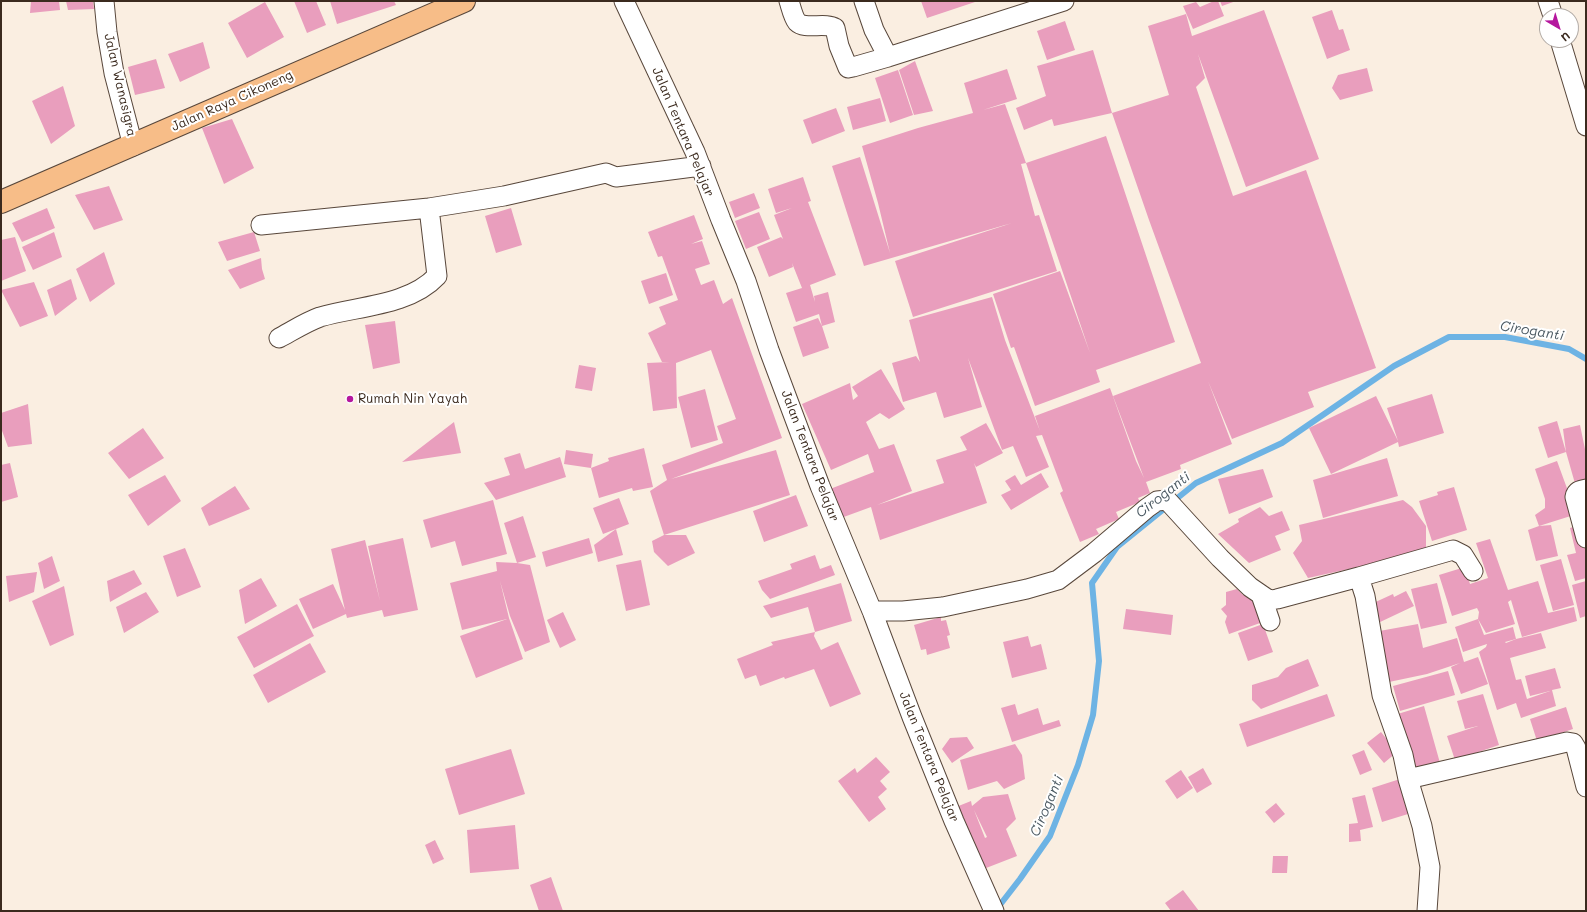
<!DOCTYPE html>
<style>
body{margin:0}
#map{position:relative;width:1587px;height:912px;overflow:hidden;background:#faeee1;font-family:Mali,sans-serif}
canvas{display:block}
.frame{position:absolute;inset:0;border:2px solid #3b2a1e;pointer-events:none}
.north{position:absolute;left:1539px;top:8px;width:40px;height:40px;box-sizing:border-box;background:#fff;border:1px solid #b1aaa5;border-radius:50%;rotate:142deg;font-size:11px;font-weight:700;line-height:16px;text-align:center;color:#3b2a1e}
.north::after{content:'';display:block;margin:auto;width:14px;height:18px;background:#b5179e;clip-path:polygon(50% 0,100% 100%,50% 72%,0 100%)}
</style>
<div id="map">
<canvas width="1587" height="912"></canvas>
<div class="frame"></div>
<div class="north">U</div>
</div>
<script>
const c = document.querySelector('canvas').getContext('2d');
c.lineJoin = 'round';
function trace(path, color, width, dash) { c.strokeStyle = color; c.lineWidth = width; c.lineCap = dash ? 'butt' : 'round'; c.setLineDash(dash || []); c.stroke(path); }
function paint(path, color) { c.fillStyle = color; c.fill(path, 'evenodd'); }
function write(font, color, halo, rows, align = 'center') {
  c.font = font + ' Mali,sans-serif'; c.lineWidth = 4; c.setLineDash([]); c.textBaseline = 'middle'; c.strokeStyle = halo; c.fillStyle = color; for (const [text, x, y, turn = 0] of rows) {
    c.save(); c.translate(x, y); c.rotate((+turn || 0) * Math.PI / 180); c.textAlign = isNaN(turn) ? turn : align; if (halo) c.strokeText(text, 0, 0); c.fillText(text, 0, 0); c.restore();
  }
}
trace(new Path2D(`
 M 996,910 L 1020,879 L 1050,836 L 1078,765 L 1093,715 L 1099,661 L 1092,583 L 1117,547 L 1196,483 L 1282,443 L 1394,366 L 1449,337 L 1505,337 L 1569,349 L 1586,359`), '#6db3e4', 6);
paint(new Path2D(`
 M 31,1 L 59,1 L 60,10 L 30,13 Z
 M 66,1 L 93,1 L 94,9 L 68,10 Z
 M 294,1 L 316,1 L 326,25 L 307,33 Z
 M 330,1 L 394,1 L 396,5 L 337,24 Z
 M 921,1 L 978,1 L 927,18 Z
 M 1214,1 L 1218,1 L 1224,16 L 1193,29 L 1183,6 L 1196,2 L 1200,7 Z
 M 1220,1 L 1236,1 L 1222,6 Z
 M 265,2 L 284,37 L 247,58 L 228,23 Z
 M 1264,10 L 1319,159 L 1246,187 L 1198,54 L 1205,78 L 1196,87 L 1233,196 L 1306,170 L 1376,368 L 1308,392 L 1314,407 L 1232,439 L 1208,381 L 1232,444 L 1180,465 L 1181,469 L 1146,482 L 1150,493 L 1138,498 L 1140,502 L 1116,512 L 1119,519 L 1096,529 L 1099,534 L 1080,542 L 1060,493 L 1063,491 L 1042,435 L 1036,436 L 1049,467 L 1026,477 L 1013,446 L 1002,450 L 968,358 L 982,407 L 944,418 L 936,392 L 903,402 L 892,363 L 916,356 L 920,362 L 909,320 L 992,297 L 1005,340 L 1040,431 L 1035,416 L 1110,388 L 1136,461 L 1144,478 L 1113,396 L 1201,363 L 1149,220 L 1112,113 L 1169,95 L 1148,26 L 1186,14 L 1192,36 Z
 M 1332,10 L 1339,30 L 1343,29 L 1350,50 L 1327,59 L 1312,17 Z
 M 1065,21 L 1075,50 L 1047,60 L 1037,31 Z
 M 203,42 L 210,68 L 180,82 L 168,54 Z
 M 1093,50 L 1112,113 L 1054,126 L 1052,119 L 1024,130 L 1016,108 L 1046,96 L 1037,66 Z
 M 156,59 L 165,88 L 135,95 L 128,67 Z
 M 915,61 L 933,111 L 914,115 L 899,70 Z
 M 1367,68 L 1373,91 L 1340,100 L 1332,88 L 1338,75 Z
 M 1007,69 L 1017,99 L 983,110 L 1005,104 L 1026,163 L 1021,164 L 1035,216 L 1039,215 L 1057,271 L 913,317 L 895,261 L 1012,223 L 864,266 L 832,166 L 860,157 L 890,253 L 878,203 L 862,146 L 918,128 L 973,113 L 964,83 Z
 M 898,70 L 913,115 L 890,123 L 875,78 Z
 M 63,86 L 75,126 L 51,144 L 32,101 Z
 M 880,98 L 886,121 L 853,130 L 847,107 Z
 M 836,108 L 845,131 L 812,144 L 803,120 Z
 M 232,119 L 254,168 L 224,184 L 202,128 Z
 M 1106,136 L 1175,342 L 1096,370 L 1100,382 L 1035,406 L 1014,347 L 1011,348 L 993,294 L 1060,271 L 1090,353 L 1026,163 Z
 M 803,177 L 811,201 L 808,202 L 836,275 L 810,285 L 815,302 L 814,296 L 828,292 L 835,322 L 822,326 L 829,348 L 803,357 L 793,327 L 818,318 L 822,326 L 819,314 L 796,322 L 786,293 L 802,288 L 792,263 L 793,267 L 769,277 L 757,247 L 781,237 L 783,239 L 774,215 L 792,208 L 776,213 L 768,189 Z
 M 109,186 L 123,220 L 94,230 L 75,195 Z
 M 754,193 L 760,208 L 735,218 L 729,202 Z
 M 47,208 L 55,228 L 22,242 L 12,223 Z
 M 511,208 L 522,245 L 496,253 L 485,216 Z
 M 759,212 L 770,239 L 746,249 L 735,221 Z
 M 694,215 L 703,239 L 691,244 L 702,241 L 710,264 L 695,269 L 701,285 L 714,280 L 723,304 L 732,298 L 782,438 L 671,479 L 776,450 L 790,495 L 664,535 L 686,535 L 695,553 L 668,566 L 654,552 L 652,541 L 664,535 L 650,491 L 667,480 L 662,465 L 723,443 L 717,426 L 736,419 L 711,350 L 676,363 L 677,408 L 653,411 L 647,363 L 670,362 L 662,362 L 648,333 L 666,324 L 659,307 L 678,300 L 662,256 L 658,257 L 648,232 Z
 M 54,232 L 62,257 L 33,270 L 22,247 Z
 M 254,232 L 260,251 L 227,261 L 218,242 Z
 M 15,237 L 26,271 L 1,281 L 1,240 Z
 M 104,252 L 115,284 L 90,302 L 76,269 Z
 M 261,258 L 262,269 L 265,279 L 240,289 L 228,270 Z
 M 666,273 L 673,295 L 649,304 L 641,281 Z
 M 71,279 L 77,299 L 55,316 L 47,290 Z
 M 34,282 L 48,316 L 20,327 L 1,290 Z
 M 395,321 L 400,363 L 373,369 L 365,325 Z
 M 579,365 L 596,368 L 592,391 L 575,388 Z
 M 881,369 L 905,409 L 889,419 L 880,413 L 866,422 L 879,449 L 894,444 L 912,491 L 877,505 L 944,483 L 936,460 L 967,450 L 960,437 L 986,423 L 1003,453 L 976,467 L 974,463 L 987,503 L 880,540 L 871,507 L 841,518 L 830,489 L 874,472 L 868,454 L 831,470 L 802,404 L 850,383 L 853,400 L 858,396 L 852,387 Z
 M 705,389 L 718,440 L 691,448 L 678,397 Z
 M 1432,394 L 1444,433 L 1399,447 L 1398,442 L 1331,474 L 1309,428 L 1376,396 L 1398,441 L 1387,408 Z
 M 28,404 L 32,444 L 8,447 L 1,428 L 1,413 Z
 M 1557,421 L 1566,452 L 1548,458 L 1538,427 Z
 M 454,422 L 461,453 L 402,462 Z
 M 1580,425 L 1586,454 L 1586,485 L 1576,487 L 1566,452 L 1563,429 Z
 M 143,428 L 164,458 L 129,479 L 108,453 Z
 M 644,448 L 653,487 L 633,491 L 632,488 L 599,498 L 591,468 L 609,461 L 608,458 Z
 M 566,450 L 593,454 L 591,468 L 564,464 Z
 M 520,453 L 525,469 L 560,457 L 566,477 L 496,500 L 484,483 L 510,475 L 504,458 Z
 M 1387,458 L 1398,496 L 1323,518 L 1313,480 Z
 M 1557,461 L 1568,491 L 1577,514 L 1539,526 L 1535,515 L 1545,508 L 1545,499 L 1535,469 Z
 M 10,463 L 18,497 L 1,502 L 1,465 Z
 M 1263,469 L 1273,497 L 1229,514 L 1218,479 Z
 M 1041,473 L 1049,487 L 1011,510 L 1001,495 L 1011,490 L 1005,481 L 1015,475 L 1021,485 Z
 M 165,475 L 181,501 L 148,526 L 128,495 Z
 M 235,486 L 250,509 L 209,526 L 201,508 Z
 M 1454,487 L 1467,530 L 1432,541 L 1419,501 L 1438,495 L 1437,492 Z
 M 796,495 L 808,526 L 764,542 L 753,511 Z
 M 619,498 L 629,524 L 616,529 L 623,555 L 598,562 L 594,545 L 616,529 L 603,534 L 593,508 Z
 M 493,500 L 507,554 L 462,566 L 455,541 L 431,548 L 423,520 Z
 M 1403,500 L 1412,507 L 1426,526 L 1426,552 L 1308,578 L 1293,553 L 1302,541 L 1299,525 Z
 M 1260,507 L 1269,516 L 1282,511 L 1290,530 L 1275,536 L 1281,550 L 1249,563 L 1218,534 L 1239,522 L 1238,519 Z
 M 523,516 L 536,557 L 517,563 L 504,523 Z
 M 1551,525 L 1558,556 L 1536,561 L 1528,530 L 1539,526 Z
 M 1580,525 L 1586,548 L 1586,578 L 1575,581 L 1567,555 L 1576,553 L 1570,528 Z
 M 403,538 L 418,610 L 384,617 L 382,610 L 347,618 L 346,614 L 313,629 L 299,599 L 333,584 L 345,610 L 331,549 L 365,540 L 380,601 L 368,546 Z
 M 589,538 L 593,553 L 546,567 L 542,552 Z
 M 1490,539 L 1508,590 L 1538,581 L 1548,613 L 1574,607 L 1577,621 L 1522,637 L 1511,600 L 1508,602 L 1515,624 L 1486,633 L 1478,619 L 1484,635 L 1513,627 L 1516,639 L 1505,642 L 1506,643 L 1516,639 L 1541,633 L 1546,648 L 1510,658 L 1516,680 L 1521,679 L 1527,699 L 1550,691 L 1530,696 L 1525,676 L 1555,668 L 1561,688 L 1552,690 L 1556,706 L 1521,718 L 1516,703 L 1497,710 L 1479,652 L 1486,647 L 1487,644 L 1463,652 L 1455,627 L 1478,619 L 1479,612 L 1477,608 L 1452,616 L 1439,575 L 1465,567 L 1470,584 L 1488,578 L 1476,543 Z
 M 185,548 L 201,587 L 177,597 L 163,556 Z
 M 815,555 L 820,569 L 831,565 L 835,575 L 770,599 L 762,590 L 758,581 L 792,569 L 790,564 Z
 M 52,556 L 60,581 L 44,589 L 38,563 Z
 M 1561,559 L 1574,605 L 1553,611 L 1540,565 Z
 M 641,560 L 650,605 L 626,611 L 616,565 Z
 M 496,562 L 517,563 L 530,565 L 550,642 L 525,652 L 510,616 L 500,581 L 509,618 L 523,659 L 476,678 L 460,636 L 507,619 L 462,630 L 450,583 L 497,571 Z
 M 134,570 L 142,584 L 110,602 L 107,581 Z
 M 37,572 L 34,592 L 9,602 L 6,576 Z
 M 261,578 L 277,606 L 245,624 L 239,590 Z
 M 1586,581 L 1586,616 L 1580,618 L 1572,585 Z
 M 841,583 L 852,621 L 815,632 L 808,607 L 771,618 L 763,606 Z
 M 1437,583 L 1447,623 L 1421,629 L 1411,589 Z
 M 64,586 L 74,635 L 50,646 L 32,601 Z
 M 1237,589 L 1243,595 L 1253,592 L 1263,622 L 1229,634 L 1225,622 L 1227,616 L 1221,609 L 1226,605 L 1226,592 Z
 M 1406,591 L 1414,606 L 1378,623 L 1369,605 L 1393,594 L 1394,597 Z
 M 146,592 L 159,612 L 124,633 L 116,607 Z
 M 297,604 L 314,636 L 254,668 L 237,637 Z
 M 1126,609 L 1173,615 L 1171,635 L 1123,629 Z
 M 563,612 L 576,640 L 560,648 L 547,620 Z
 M 941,617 L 941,621 L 946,620 L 950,635 L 947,636 L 950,648 L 927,655 L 926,649 L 921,650 L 914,625 Z
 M 1263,624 L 1273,652 L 1248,661 L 1238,633 Z
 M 1418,624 L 1423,648 L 1457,638 L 1464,662 L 1478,657 L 1488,684 L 1461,694 L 1451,667 L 1460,663 L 1427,674 L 1389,682 L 1374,632 Z
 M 815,632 L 814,636 L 821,650 L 838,642 L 861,694 L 830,707 L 814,669 L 785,679 L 784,677 L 760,686 L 756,675 L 745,679 L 737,659 L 773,645 L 771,642 Z
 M 1028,636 L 1031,647 L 1041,644 L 1047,669 L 1012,678 L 1003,642 Z
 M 310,643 L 326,672 L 268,703 L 253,675 Z
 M 1308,659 L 1319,686 L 1261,709 L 1252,700 L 1252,685 L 1278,677 L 1286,668 Z
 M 1448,671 L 1455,695 L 1400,711 L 1393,686 Z
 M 1327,694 L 1335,716 L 1247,747 L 1239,724 Z
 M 1483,694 L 1499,745 L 1455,760 L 1447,736 L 1478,726 L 1465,729 L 1457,701 Z
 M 1015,704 L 1018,715 L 1038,708 L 1043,725 L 1059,720 L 1061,726 L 1012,742 L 1001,708 Z
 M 1424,706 L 1440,763 L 1407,773 L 1391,716 Z
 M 1566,707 L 1573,729 L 1537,741 L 1530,719 Z
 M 1381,732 L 1397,752 L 1384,763 L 1367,743 Z
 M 967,737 L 974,748 L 952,763 L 942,749 L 950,738 Z
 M 1015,744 L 1022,755 L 1025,779 L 1004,789 L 997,781 L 968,790 L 960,760 Z
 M 511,749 L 525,794 L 459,815 L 445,769 Z
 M 1364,750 L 1372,770 L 1360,775 L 1352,755 Z
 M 876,757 L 890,772 L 880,781 L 887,789 L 878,797 L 886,809 L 869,822 L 838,781 L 855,768 L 857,773 Z
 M 1203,768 L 1212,784 L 1197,793 L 1188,777 Z
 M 1181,770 L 1193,788 L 1177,799 L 1165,781 Z
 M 1400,779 L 1406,801 L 1405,802 L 1408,814 L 1382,822 L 1372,788 Z
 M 1008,794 L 1016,819 L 1006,829 L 1017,856 L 981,870 L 956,807 L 971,801 L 972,806 L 983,797 ZM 974,810 L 987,837 L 985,838 Z
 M 1365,795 L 1373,827 L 1360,830 L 1361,841 L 1349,842 L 1349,824 L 1358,823 L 1352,798 Z
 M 1276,803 L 1285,814 L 1274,823 L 1265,812 Z
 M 515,825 L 519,869 L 470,873 L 467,830 Z
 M 435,840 L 444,859 L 433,864 L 425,845 Z
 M 1273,856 L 1288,856 L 1287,873 L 1272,873 Z
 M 551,877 L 563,911 L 539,911 L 530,885 Z
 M 1183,890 L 1199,911 L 1171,911 L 1165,903 Z`), '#e99ebd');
const street = new Path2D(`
 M 104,1 L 107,32 L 114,73 L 133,146
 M 624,1 L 695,152 L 721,220 L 746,281 L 769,350 L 820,486 L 872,611 L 912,717 L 954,821 L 994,911
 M 789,1 C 791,7 793,17 797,22 C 805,30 825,22 835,28 L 839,46 L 848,68 L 853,67 L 888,57 L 874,30 L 864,1
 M 1548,1 L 1553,16
 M 1560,40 L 1586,126
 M 888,57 L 1064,1
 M 261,225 L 429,208 L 504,196 L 606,173 L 616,177 L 701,166
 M 279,338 C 292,331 306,322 320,317 C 357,306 409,306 437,276 L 429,208
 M 1586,489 C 1580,490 1576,491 1575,497 L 1586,538
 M 1359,577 L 1453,550 L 1463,555 L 1473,571
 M 1261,595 L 1270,621
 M 872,611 L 903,611 L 943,607 L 1027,589 L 1058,580 L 1094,553 L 1147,508 L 1157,501 L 1167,500 L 1220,558 L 1250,587 L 1266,598 L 1271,600 L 1277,599 L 1359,577 L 1365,596 L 1382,695 L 1403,755 L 1408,779 L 1422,826 L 1430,867 L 1427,911
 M 1408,779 L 1567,742 L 1573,743 L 1576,748 L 1586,787`);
const highway = new Path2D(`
 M 1,202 L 464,1`);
trace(street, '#58473b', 21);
trace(highway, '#58473b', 24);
trace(street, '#fff', 19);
trace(highway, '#f7bd88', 22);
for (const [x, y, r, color] of [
 [350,399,4,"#b5179e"]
]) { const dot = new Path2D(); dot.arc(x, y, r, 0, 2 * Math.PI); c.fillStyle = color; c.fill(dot); trace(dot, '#fff', 1.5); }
write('13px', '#3b2a1e', '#fff', [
 ["Jalan Wanasigra",120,85,77],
 ["Jalan Raya Cikoneng",232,101,-24],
 ["Jalan Tentara Pelajar",683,132,67],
 ["Jalan Tentara Pelajar",810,456,69],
 ["Jalan Tentara Pelajar",929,757,68]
]);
write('13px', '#3b2a1e', '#fff', [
 ["Rumah Nin Yayah",358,399]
], 'left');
write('italic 14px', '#4c5a63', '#fff', [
 ["Ciroganti",1532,331,9],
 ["Ciroganti",1163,495,-38],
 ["Ciroganti",1047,806,-67]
]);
</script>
